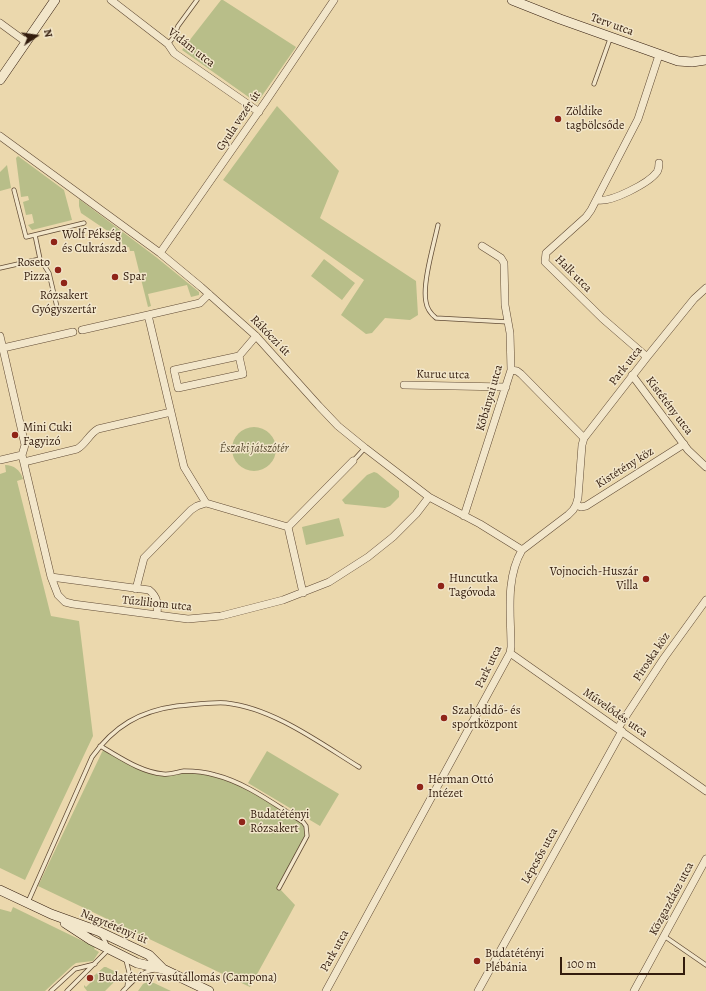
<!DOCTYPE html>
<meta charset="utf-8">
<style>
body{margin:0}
#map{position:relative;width:706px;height:991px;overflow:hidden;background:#ebd8ad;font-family:Alegreya,serif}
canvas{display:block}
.north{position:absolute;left:16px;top:16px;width:40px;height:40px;-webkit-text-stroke:3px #f2e6ca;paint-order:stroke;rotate:77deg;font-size:11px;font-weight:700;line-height:16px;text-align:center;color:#331c0d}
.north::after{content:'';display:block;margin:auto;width:14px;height:18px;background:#331c0d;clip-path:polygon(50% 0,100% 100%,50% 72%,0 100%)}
.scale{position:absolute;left:560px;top:957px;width:125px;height:18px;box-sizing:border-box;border:2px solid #331c0d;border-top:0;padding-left:5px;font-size:12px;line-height:14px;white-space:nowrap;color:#331c0d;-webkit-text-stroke:3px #f2e6ca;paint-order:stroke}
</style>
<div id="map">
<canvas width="706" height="991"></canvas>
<div class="north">N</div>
<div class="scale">100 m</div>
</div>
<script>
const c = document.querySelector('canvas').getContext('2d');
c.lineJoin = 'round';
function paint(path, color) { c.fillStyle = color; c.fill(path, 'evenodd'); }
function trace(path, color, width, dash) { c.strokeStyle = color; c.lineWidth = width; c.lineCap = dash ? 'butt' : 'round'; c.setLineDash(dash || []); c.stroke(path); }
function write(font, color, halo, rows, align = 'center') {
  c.font = font + ' Alegreya,serif'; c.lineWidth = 3; c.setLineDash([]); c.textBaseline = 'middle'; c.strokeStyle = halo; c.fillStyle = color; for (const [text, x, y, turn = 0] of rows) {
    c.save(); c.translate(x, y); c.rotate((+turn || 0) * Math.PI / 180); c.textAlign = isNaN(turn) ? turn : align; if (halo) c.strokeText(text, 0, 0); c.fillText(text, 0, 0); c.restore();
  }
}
paint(new Path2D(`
 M 221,0 L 223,0 L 296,47 L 257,103 L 182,50 Z
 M 277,106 L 339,171 L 320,218 L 416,281 L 418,315 L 410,320 L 385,318 L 372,333 L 366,334 L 341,315 L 364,280 L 223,180 Z
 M 18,156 L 64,190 L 72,220 L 32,230 L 28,225 L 34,223 L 32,214 L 26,215 L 23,202 L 29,200 L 28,196 L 21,197 L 16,158 Z
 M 7,165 L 11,188 L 0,191 L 0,172 Z
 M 79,199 L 156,257 L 199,292 L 199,295 L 191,297 L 187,285 L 148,294 L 151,306 L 148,307 L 134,251 L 130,251 L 129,247 L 124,248 L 121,240 L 81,213 L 79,206 Z
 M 324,259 L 355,283 L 342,300 L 311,276 Z
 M232 449a22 22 0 1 1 44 0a22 22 0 1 1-44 0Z
 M 5,465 C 14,465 20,470 23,479 L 17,481 L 51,616 L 79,621 L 93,736 L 25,880 L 0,868 L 0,474 L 6,472 Z
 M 374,472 L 377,473 L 399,491 L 399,497 L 390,506 L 385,508 L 345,504 L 342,500 L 367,475 Z
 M 339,518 L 344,536 L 306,545 L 302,527 Z
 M 105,748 L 139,768 L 164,774 L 184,771 L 198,772 L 229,779 L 303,822 L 307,836 L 279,888 L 295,905 L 250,987 L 38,886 L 102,752 Z
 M 267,751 L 339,794 L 320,826 L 248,783 Z
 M 13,907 L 95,947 L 94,949 L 99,952 L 93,961 L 76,963 L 72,966 L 45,991 L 0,991 L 0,909 L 11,912 Z
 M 104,967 L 106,967 L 120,974 L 120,976 L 105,991 L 87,991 L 84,987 L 84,985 L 86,987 L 90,983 L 88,981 Z
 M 147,982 L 154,983 L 171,991 L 138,991 L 143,984 Z`), '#b8be89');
const lane = new Path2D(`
 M 168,44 L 173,38 L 178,26 L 197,0
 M 594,84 L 610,39
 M 14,190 L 26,237 L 84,223
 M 438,225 C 434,244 422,284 426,302 C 427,309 431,314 436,318 L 509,322
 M 35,235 L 40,259 L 49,273 L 57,307
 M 0,268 L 40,259
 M 353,461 L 365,448
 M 100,746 C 120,757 140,772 163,774 C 171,775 177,772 184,771 C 194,771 205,772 215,775 C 247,783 275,805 303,822 L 306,826 L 307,836 L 279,888
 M 28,902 L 92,757 C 114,726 140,711 177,706 C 193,705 210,702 226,703 C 273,708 320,743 359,767
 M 664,936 L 706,965
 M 126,960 L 129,972 L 127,987
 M 51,991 L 75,969 L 95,964
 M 67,991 L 106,952 C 109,945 105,941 101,935
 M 123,991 C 133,981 140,972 154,970`);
const street = new Path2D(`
 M 111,0 L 168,44 L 174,53 L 259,112
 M 0,23 L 26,42
 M 0,136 L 160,253 L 201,287 L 256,336 L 319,406 L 338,426 L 365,448 L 429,497 L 480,524 L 522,550
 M 597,200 C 611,203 649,183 657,172 C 659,169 659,166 659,163
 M 160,253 L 266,101 L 334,0
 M 209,294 L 200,303 L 148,315 L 184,467 L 206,503 L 288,527 L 303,593
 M 82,330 L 148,315
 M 0,336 L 25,445 L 22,455
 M 3,348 L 73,332
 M 239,356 L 243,374 L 178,388 L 174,370 L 239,356 L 256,336
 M 647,357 L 602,318 L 545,262 L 546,253 L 586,217 L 591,210 L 638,119 L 659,55
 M 511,370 L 517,371 L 521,374 L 584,438
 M 632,375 L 688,450 L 706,467
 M 404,385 L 506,387
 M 0,460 L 22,455 L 51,577 L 58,595 L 65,602 L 73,604 L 188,619 L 221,616 L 283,600 L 329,582 L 368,557 L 393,537 L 416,514 L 429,497
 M 24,462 L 77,449 C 86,444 89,434 98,429 L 171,412
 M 576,505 L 581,507 L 586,506 L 684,444
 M 464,516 L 511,370 L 510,333 L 505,305 L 504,263 L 501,258 L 482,246
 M 288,527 L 353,461
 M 51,577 L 149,590 C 158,597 158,605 157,615
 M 136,589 L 144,558 L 191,510 L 197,506 L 206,503
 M 510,653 L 706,791
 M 618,728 L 664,658 L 706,600
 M 326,991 L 510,653 L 511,647 C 511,615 505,579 522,550 L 568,515 L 573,510 L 576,505 L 578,498 L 582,445 L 584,438 L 647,357 L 694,299 L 706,288
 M 478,991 L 622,731
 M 634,991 L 706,859`);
const secondary = new Path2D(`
 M 512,0 L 560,19 L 678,61 L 692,62 L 706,60
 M 0,80 L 55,0
 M 0,890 L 51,914 L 98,931 L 149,955 L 163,969
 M 65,923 L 91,940 L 137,963 L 163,969 L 209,991`);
trace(lane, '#614b35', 5);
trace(street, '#614b35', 8);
trace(secondary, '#331c0d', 10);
trace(lane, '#f2e6ca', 3.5);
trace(street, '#f2e6ca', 7);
trace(secondary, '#f2e6ca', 9);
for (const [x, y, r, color] of [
 [558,119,4,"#8f2418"],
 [54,242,4,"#8f2418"],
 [58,270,4,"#8f2418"],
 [115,277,4,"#8f2418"],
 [64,283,4,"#8f2418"],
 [15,435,4,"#8f2418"],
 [646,579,4,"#8f2418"],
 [441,586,4,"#8f2418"],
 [444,718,4,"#8f2418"],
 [420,787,4,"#8f2418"],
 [242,822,4,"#8f2418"],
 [477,961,4,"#8f2418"],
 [90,978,4,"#8f2418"]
]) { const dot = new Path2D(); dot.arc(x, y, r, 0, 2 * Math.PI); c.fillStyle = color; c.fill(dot); trace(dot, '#f2e6ca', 1.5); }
write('12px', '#331c0d', '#f2e6ca', [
 ["Terv utca",612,25,20],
 ["Vidám utca",191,48,38],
 ["Gyula vezér út",239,121,-56],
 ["Halk utca",573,274,45],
 ["Rákóczi út",270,336,46],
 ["Park utca",626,366,-52],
 ["Kuruc utca",443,375,1],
 ["Kőbányai utca",490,398,-74],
 ["Kistétény utca",669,406,53],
 ["Kistétény köz",625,468,-32],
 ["Tűzliliom utca",157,604,6],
 ["Piroska köz",652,657,-56],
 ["Park utca",489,667,-64],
 ["Művelődés utca",615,713,35],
 ["Lépcsős utca",540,856,-61],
 ["Közgazdász utca",672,899,-62],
 ["Nagytétényi út",114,927,23],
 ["Park utca",335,951,-61]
]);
write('12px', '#331c0d', '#f2e6ca', [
 ["Zöldike",566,112],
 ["tagbölcsőde",566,126],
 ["Wolf Pékség",62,235],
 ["és Cukrászda",62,249],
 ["Roseto",50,263,"right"],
 ["Pizza",50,277,"right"],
 ["Spar",123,277],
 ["Rózsakert",64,296,"center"],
 ["Gyógyszertár",64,310,"center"],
 ["Mini Cuki",23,428],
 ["Fagyizó",23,442],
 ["Vojnocich-Huszár",638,572,"right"],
 ["Villa",638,586,"right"],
 ["Huncutka",449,579],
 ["Tagóvoda",449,593],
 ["Szabadidő- és",452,711],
 ["sportközpont",452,725],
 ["Herman Ottó",428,780],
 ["Intézet",428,794],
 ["Budatétényi",250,815],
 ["Rózsakert",250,829],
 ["Budatétényi",485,954],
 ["Plébánia",485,968],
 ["Budatétény vasútállomás (Campona)",98,978]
], 'left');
write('italic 12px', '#5b4d32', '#f2e6ca', [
 ["Északi játszótér",254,449]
]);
</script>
